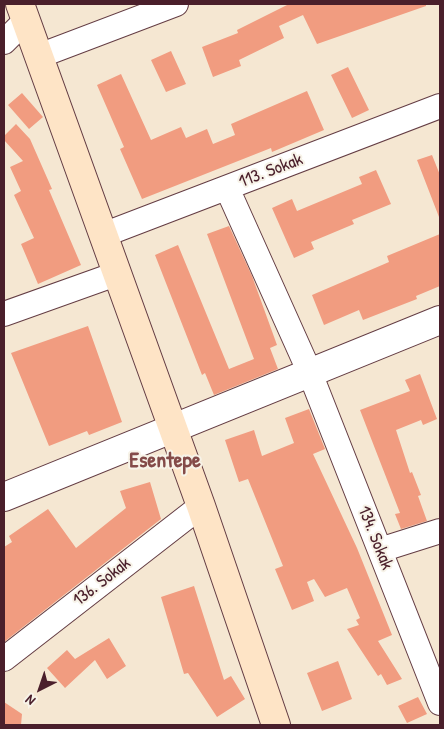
<!DOCTYPE html>
<style>
body{margin:0}
#map{position:relative;width:444px;height:729px;overflow:hidden;background:#f5e7d2;font-family:"Patrick Hand",sans-serif}
canvas{display:block}
.frame{position:absolute;inset:0;border:5px solid #4a1f2b;pointer-events:none}
.north{position:absolute;left:15px;top:664px;width:50px;height:50px;-webkit-text-stroke:4px #f7f3e8;paint-order:stroke;rotate:221deg;font-size:14px;font-weight:700;line-height:20px;text-align:center;color:#4a1f2b}
.north::after{content:'';display:block;margin:auto;width:18px;height:22px;background:#4a1f2b;clip-path:polygon(50% 0,100% 100%,50% 72%,0 100%)}
</style>
<div id="map">
<canvas width="444" height="729"></canvas>
<div class="frame"></div>
<div class="north">N</div>
</div>
<script>
const c = document.querySelector('canvas').getContext('2d');
c.lineJoin = 'round';
function paint(path, color) { c.fillStyle = color; c.fill(path, 'evenodd'); }
function trace(path, color, width, dash) { c.strokeStyle = color; c.lineWidth = width; c.lineCap = dash ? 'butt' : 'round'; c.setLineDash(dash || []); c.stroke(path); }
function write(font, color, halo, rows, align = 'center') {
  c.font = font + ' "Patrick Hand",sans-serif'; c.lineWidth = 4; c.setLineDash([]); c.textBaseline = 'middle'; c.strokeStyle = halo; c.fillStyle = color; for (const [text, x, y, turn = 0] of rows) {
    c.save(); c.translate(x, y); c.rotate((+turn || 0) * Math.PI / 180); c.textAlign = isNaN(turn) ? turn : align; if (halo) c.strokeText(text, 0, 0); c.fillText(text, 0, 0); c.restore();
  }
}
paint(new Path2D(`
 M 289,4 L 426,4 L 426,6 L 317,44 L 303,15 L 279,26 L 284,38 L 239,60 L 241,66 L 213,77 L 202,47 L 238,33 L 237,30 Z
 M 171,51 L 186,84 L 166,92 L 151,60 Z
 M 348,67 L 369,110 L 352,118 L 331,75 Z
 M 121,74 L 151,140 L 181,127 L 186,138 L 207,129 L 213,144 L 235,135 L 231,124 L 307,91 L 324,130 L 272,152 L 271,148 L 142,199 L 120,149 L 124,147 L 97,85 Z
 M 22,93 L 43,117 L 29,129 L 8,105 Z
 M 16,124 L 30,139 L 52,189 L 49,190 L 81,265 L 38,284 L 21,244 L 34,238 L 14,195 L 21,191 L 10,167 L 23,161 L 4,140 L 4,136 Z
 M 432,155 L 440,175 L 439,217 L 417,160 Z
 M 376,170 L 391,204 L 352,220 L 354,224 L 311,242 L 314,249 L 294,258 L 272,208 L 292,199 L 297,211 L 362,184 L 359,177 Z
 M 229,226 L 252,276 L 277,345 L 270,348 L 278,369 L 214,395 L 205,373 L 202,375 L 155,255 L 178,245 L 229,369 L 254,359 L 207,234 Z
 M 440,234 L 440,286 L 416,296 L 417,299 L 363,320 L 359,310 L 324,325 L 312,295 L 389,262 L 387,256 Z
 M 88,326 L 122,422 L 89,435 L 87,431 L 49,446 L 11,353 Z
 M 420,374 L 437,419 L 423,425 L 421,420 L 396,430 L 410,473 L 412,472 L 421,495 L 418,496 L 427,521 L 401,529 L 395,514 L 400,513 L 360,410 L 410,391 L 405,380 Z
 M 309,409 L 325,449 L 313,454 L 357,548 L 392,635 L 378,641 L 402,679 L 387,685 L 381,674 L 378,676 L 347,629 L 359,625 L 356,620 L 360,618 L 347,588 L 325,597 L 314,579 L 307,582 L 314,601 L 292,610 L 275,569 L 283,566 L 248,479 L 239,482 L 225,440 L 254,430 L 262,456 L 294,443 L 285,418 Z
 M 150,482 L 161,519 L 4,642 L 4,547 L 12,542 L 9,536 L 48,509 L 76,548 L 126,508 L 120,491 Z
 M 194,586 L 224,680 L 231,676 L 245,699 L 217,717 L 188,673 L 184,674 L 161,597 Z
 M 109,638 L 126,666 L 107,679 L 95,660 L 65,688 L 47,668 L 67,650 L 75,659 Z
 M 338,661 L 352,699 L 322,711 L 307,673 Z
 M 418,697 L 427,714 L 407,723 L 398,706 Z
 M 4,702 L 22,714 L 21,725 L 4,725 Z`), '#f19c80');
const minor = new Path2D(`
 M 4,42 L 26,20
 M 39,56 L 176,4
 M 227,188 L 310,373 L 440,703
 M 103,235 L 440,106
 M 4,314 L 116,274
 M 380,550 L 440,531
 M 4,659 L 201,506`);
const tertiary = new Path2D(`
 M 4,497 L 440,320`);
const secondary = new Path2D(`
 M 20,4 L 201,506 L 276,725`);
trace(minor, '#643d44', 26);
trace(tertiary, '#643d44', 30);
trace(secondary, '#643d44', 30);
trace(minor, '#fff', 24);
trace(tertiary, '#fff', 28);
trace(secondary, '#fee4c6', 28);
write('18px', '#4a1f2b', '#f7f3e8', [
 ["113. Sokak",271,171,-21],
 ["134. Sokak",375,538,68],
 ["136. Sokak",102,582,-38]
]);
write('bold 22px', '#844b49', '#f7f3e8', [
 ["Esentepe",165,461]
]);
</script>
